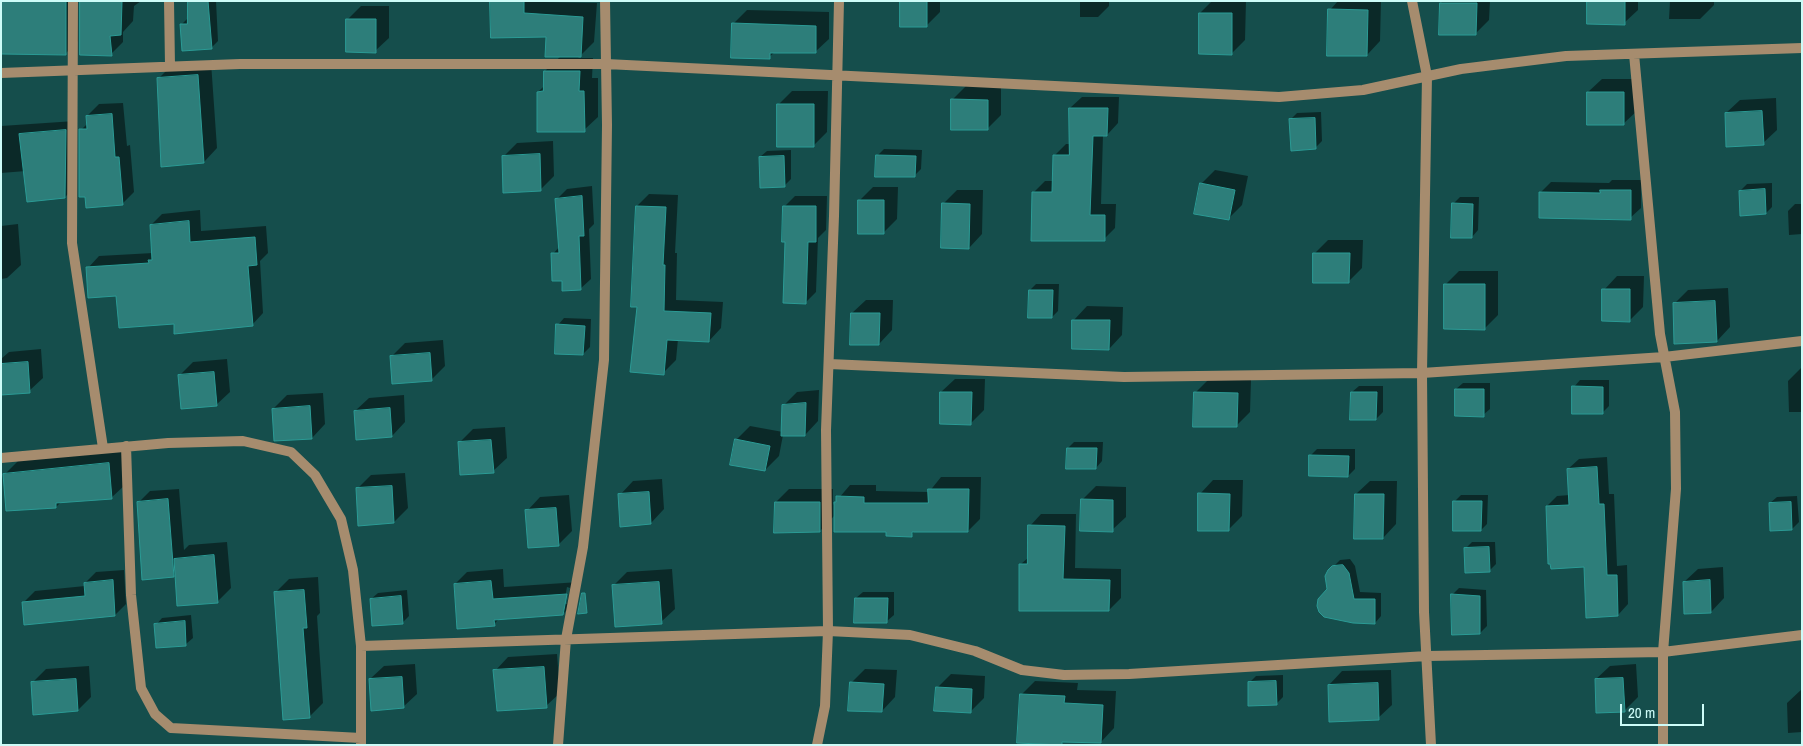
<!DOCTYPE html>
<style>
body{margin:0}
#map{position:relative;width:1803px;height:746px;overflow:hidden;background:#154e4c;font-family:"Archivo Narrow",sans-serif}
canvas{display:block}
.frame{position:absolute;inset:0;border:2px solid #cdfcf8;pointer-events:none}
.scale{position:absolute;left:1620px;top:704px;width:84px;height:22px;box-sizing:border-box;border:2px solid #cdfcf8;border-top:0;padding-left:6px;font-size:15px;line-height:18px;white-space:nowrap;color:#cdfcf8;-webkit-text-stroke:4px #154e4c;paint-order:stroke}
</style>
<div id="map">
<canvas width="1803" height="746"></canvas>
<div class="frame"></div>
<div class="scale">20 m</div>
</div>
<script>
const c = document.querySelector('canvas').getContext('2d');
c.lineJoin = 'round';
function paint(path, color) { c.fillStyle = color; c.fill(path, 'evenodd'); }
function trace(path, color, width, dash) { c.strokeStyle = color; c.lineWidth = width; c.lineCap = dash ? 'butt' : 'round'; c.setLineDash(dash || []); c.stroke(path); }
paint(new Path2D(`
 M 1,1 L 78,1 L 78,41 L 65,54 Z
 M 81,1 L 141,1 L 134,6 L 133,21 L 123,32 L 123,42 L 111,54 Z
 M 189,1 L 216,1 L 218,41 L 211,48 L 181,25 L 188,18 Z
 M 491,1 L 597,3 L 594,42 L 578,58 L 593,58 L 592,78 L 598,78 L 598,117 L 584,130 L 538,92 L 544,86 L 545,71 L 561,56 L 548,35 Z
 M 901,1 L 940,1 L 940,12 L 926,26 Z
 M 1080,1 L 1109,1 L 1109,6 L 1098,17 L 1080,17 Z
 M 1212,1 L 1246,1 L 1245,40 L 1231,54 L 1200,13 Z
 M 1338,1 L 1381,1 L 1380,41 L 1367,55 L 1330,10 Z
 M 1443,1 L 1490,1 L 1489,20 L 1475,34 L 1441,3 Z
 M 1589,1 L 1638,1 L 1638,10 L 1624,23 Z
 M 1670,1 L 1714,1 L 1714,5 L 1700,19 L 1669,19 Z
 M 361,6 L 389,6 L 389,38 L 375,51 L 348,19 Z
 M 747,10 L 829,12 L 829,39 L 815,52 L 775,52 L 769,57 L 733,24 Z
 M 211,62 L 217,148 L 204,162 L 158,79 L 172,65 Z
 M 1602,79 L 1637,79 L 1637,111 L 1623,124 L 1588,92 Z
 M 966,86 L 1001,87 L 1001,115 L 987,129 L 952,100 Z
 M 792,91 L 828,91 L 827,132 L 813,146 L 778,105 Z
 M 1082,97 L 1119,97 L 1118,123 L 1107,135 L 1103,135 L 1101,204 L 1116,204 L 1115,228 L 1104,239 L 1034,192 L 1045,181 L 1054,181 L 1054,156 L 1066,144 L 1070,144 L 1070,108 Z
 M 1776,98 L 1777,130 L 1763,143 L 1726,113 L 1740,100 Z
 M 123,103 L 127,146 L 130,145 L 134,192 L 122,204 L 81,130 L 88,123 L 87,116 L 99,104 Z
 M 1321,112 L 1322,141 L 1315,148 L 1290,120 L 1297,113 Z
 M 75,121 L 75,187 L 65,197 L 26,171 L 1,173 L 1,126 Z
 M 553,141 L 554,176 L 541,189 L 503,157 L 517,143 Z
 M 884,149 L 922,150 L 921,169 L 914,176 L 877,156 Z
 M 791,150 L 791,179 L 784,186 L 760,157 L 767,151 Z
 M 1215,170 L 1248,176 L 1242,205 L 1228,219 L 1201,184 Z
 M 1612,180 L 1641,180 L 1641,208 L 1630,218 L 1541,192 L 1551,182 L 1609,183 Z
 M 1772,183 L 1772,207 L 1766,213 L 1740,191 L 1747,184 Z
 M 592,186 L 594,224 L 589,229 L 591,279 L 580,289 L 563,280 L 553,254 L 560,246 L 557,199 L 567,189 Z
 M 873,187 L 898,187 L 897,219 L 883,233 L 859,201 Z
 M 957,190 L 983,190 L 982,234 L 969,248 L 943,204 Z
 M 649,194 L 678,195 L 675,253 L 677,253 L 676,300 L 723,302 L 721,328 L 709,341 L 678,339 L 676,360 L 663,373 L 638,306 L 637,206 Z
 M 795,196 L 827,196 L 826,230 L 818,238 L 816,292 L 805,303 L 786,241 L 784,207 Z
 M 1460,197 L 1479,197 L 1478,230 L 1472,237 L 1453,204 Z
 M 1795,204 L 1802,204 L 1802,234 L 1789,235 L 1788,211 Z
 M 200,210 L 201,231 L 266,226 L 268,253 L 260,261 L 263,313 L 252,325 L 175,323 L 118,295 L 88,268 L 99,256 L 153,253 L 151,225 L 162,214 Z
 M 18,224 L 21,265 L 7,278 L 1,279 L 1,226 Z
 M 1328,240 L 1363,240 L 1362,268 L 1349,281 L 1315,253 Z
 M 1459,271 L 1498,271 L 1498,315 L 1484,329 L 1446,284 Z
 M 1617,276 L 1644,276 L 1643,307 L 1629,321 L 1604,290 Z
 M 1036,284 L 1059,284 L 1058,311 L 1052,317 L 1030,290 Z
 M 1728,288 L 1730,327 L 1717,341 L 1674,304 L 1688,290 Z
 M 866,300 L 893,300 L 892,330 L 879,344 L 852,313 Z
 M 1087,306 L 1123,307 L 1122,335 L 1109,349 L 1074,320 Z
 M 564,318 L 591,319 L 590,347 L 583,354 L 558,325 Z
 M 443,340 L 445,366 L 431,380 L 391,357 L 405,343 Z
 M 41,349 L 43,378 L 29,391 L 1,393 L 1,359 L 9,352 Z
 M 227,359 L 230,392 L 216,405 L 180,375 L 193,362 Z
 M 1802,367 L 1802,412 L 1789,412 L 1788,381 Z
 M 955,379 L 985,379 L 984,410 L 971,423 L 941,392 Z
 M 1209,379 L 1251,380 L 1250,412 L 1236,426 L 1195,393 Z
 M 1580,380 L 1609,380 L 1609,406 L 1602,413 L 1574,387 Z
 M 1463,383 L 1490,383 L 1490,409 L 1483,415 L 1456,389 Z
 M 1359,386 L 1383,386 L 1383,412 L 1376,419 L 1352,392 Z
 M 819,390 L 818,421 L 805,435 L 783,435 L 779,456 L 765,470 L 736,440 L 750,426 L 783,432 L 784,405 L 797,392 Z
 M 323,393 L 325,424 L 312,438 L 273,409 L 287,395 Z
 M 404,395 L 405,422 L 392,436 L 355,411 L 369,398 Z
 M 505,427 L 507,458 L 493,471 L 459,443 L 473,429 Z
 M 1074,442 L 1103,442 L 1102,461 L 1096,468 L 1068,448 Z
 M 1317,449 L 1355,449 L 1355,469 L 1348,476 L 1310,456 Z
 M 122,450 L 125,485 L 111,498 L 61,502 L 56,507 L 5,474 L 18,461 Z
 M 1607,457 L 1609,494 L 1614,494 L 1617,566 L 1627,565 L 1628,604 L 1618,615 L 1547,506 L 1557,496 L 1570,495 L 1568,469 L 1579,459 Z
 M 405,473 L 408,508 L 394,522 L 357,489 L 371,475 Z
 M 941,477 L 981,477 L 980,519 L 968,531 L 916,530 L 911,535 L 835,515 L 820,531 L 776,502 L 789,489 L 833,489 L 833,505 L 850,485 L 876,485 L 876,491 L 929,492 Z
 M 662,479 L 664,509 L 651,523 L 620,495 L 633,481 Z
 M 1213,480 L 1243,480 L 1242,516 L 1228,530 L 1200,494 Z
 M 1370,481 L 1397,481 L 1396,524 L 1383,538 L 1356,494 Z
 M 1096,486 L 1126,487 L 1126,517 L 1112,530 L 1082,500 Z
 M 179,489 L 184,550 L 189,545 L 227,542 L 231,588 L 217,602 L 176,573 L 173,576 L 138,503 L 150,491 Z
 M 569,495 L 572,531 L 558,545 L 527,511 L 540,497 Z
 M 1461,495 L 1488,495 L 1487,524 L 1481,530 L 1455,501 Z
 M 1797,496 L 1799,522 L 1792,529 L 1770,503 L 1777,497 Z
 M 1041,514 L 1076,514 L 1075,568 L 1121,569 L 1121,598 L 1109,610 L 1021,564 L 1029,557 L 1030,526 Z
 M 1472,542 L 1495,542 L 1496,564 L 1489,571 L 1465,549 Z
 M 1350,559 L 1355,566 L 1360,592 L 1381,593 L 1381,616 L 1375,623 L 1328,589 L 1333,567 L 1340,560 Z
 M 1723,567 L 1724,598 L 1711,612 L 1684,582 L 1698,569 Z
 M 503,569 L 504,587 L 579,582 L 575,601 L 563,614 L 500,618 L 494,624 L 455,584 L 467,572 ZM 567,587 L 570,588 L 567,604 L 564,604 Z
 M 672,569 L 675,609 L 661,622 L 613,586 L 627,572 Z
 M 124,570 L 126,604 L 115,615 L 24,602 L 35,591 L 85,586 L 85,583 L 96,572 Z
 M 318,577 L 320,613 L 317,616 L 323,703 L 309,717 L 275,593 L 289,579 Z
 M 1459,588 L 1486,590 L 1487,626 L 1480,633 L 1452,595 Z
 M 407,590 L 409,616 L 402,623 L 371,599 L 378,593 Z
 M 863,592 L 894,592 L 894,615 L 887,621 L 856,598 Z
 M 191,615 L 193,638 L 186,644 L 156,625 L 162,618 Z
 M 557,654 L 560,693 L 546,706 L 495,671 L 508,657 Z
 M 415,664 L 417,694 L 403,707 L 370,679 L 384,666 Z
 M 1636,664 L 1638,697 L 1624,711 L 1596,679 L 1610,666 Z
 M 89,666 L 91,697 L 78,710 L 32,683 L 46,669 Z
 M 865,669 L 897,670 L 895,697 L 882,711 L 851,683 Z
 M 1391,670 L 1392,705 L 1378,718 L 1329,685 L 1342,671 Z
 M 951,674 L 985,676 L 984,698 L 970,712 L 937,688 Z
 M 1283,675 L 1283,697 L 1277,703 L 1249,683 L 1256,676 Z
 M 1035,681 L 1078,683 L 1077,690 L 1116,691 L 1114,728 L 1101,742 L 1065,740 L 1061,744 L 1021,695 Z
 M 1802,689 L 1802,732 L 1788,733 L 1787,703 Z`), '#0007');
const building = new Path2D(`
 M 1,1 L 66,1 L 66,55 L 1,54 Z
 M 80,1 L 122,1 L 121,35 L 110,36 L 112,56 L 80,55 Z
 M 188,1 L 208,1 L 212,49 L 182,51 L 180,24 L 187,24 Z
 M 490,1 L 524,1 L 524,13 L 583,17 L 581,57 L 545,57 L 546,37 L 491,38 Z
 M 900,1 L 927,1 L 927,27 L 900,27 Z
 M 1587,1 L 1625,1 L 1625,25 L 1587,24 Z
 M 1440,3 L 1477,3 L 1476,35 L 1439,35 Z
 M 1328,9 L 1368,10 L 1367,56 L 1327,56 Z
 M 1199,13 L 1232,13 L 1232,55 L 1199,54 Z
 M 346,19 L 376,19 L 376,53 L 346,52 Z
 M 732,23 L 816,26 L 816,53 L 770,53 L 770,59 L 731,58 Z
 M 544,71 L 580,71 L 579,91 L 584,91 L 585,132 L 537,132 L 537,92 L 543,91 Z
 M 198,75 L 204,163 L 161,167 L 157,78 Z
 M 1587,92 L 1624,92 L 1624,125 L 1587,125 Z
 M 951,99 L 988,100 L 988,130 L 951,130 Z
 M 777,104 L 814,104 L 814,147 L 777,147 Z
 M 1069,108 L 1108,108 L 1107,136 L 1093,136 L 1090,215 L 1105,215 L 1105,241 L 1031,241 L 1032,192 L 1052,192 L 1053,155 L 1069,155 Z
 M 1762,111 L 1764,145 L 1726,147 L 1725,113 Z
 M 112,114 L 115,157 L 119,157 L 123,205 L 86,208 L 85,197 L 79,197 L 79,129 L 87,129 L 86,116 Z
 M 1315,118 L 1316,149 L 1291,151 L 1289,119 Z
 M 66,130 L 65,198 L 27,202 L 19,134 Z
 M 540,154 L 541,191 L 503,193 L 502,156 Z
 M 876,155 L 916,156 L 915,177 L 875,177 Z
 M 784,156 L 785,187 L 760,188 L 759,157 Z
 M 1200,183 L 1235,190 L 1229,220 L 1194,214 Z
 M 1765,189 L 1766,214 L 1740,216 L 1739,191 Z
 M 1600,190 L 1631,190 L 1631,220 L 1539,218 L 1539,192 L 1600,193 Z
 M 582,196 L 584,236 L 579,236 L 581,290 L 562,291 L 562,281 L 552,281 L 551,253 L 559,253 L 555,199 Z
 M 858,200 L 884,200 L 884,234 L 858,234 Z
 M 942,203 L 970,204 L 969,249 L 941,248 Z
 M 1452,203 L 1473,204 L 1472,238 L 1451,238 Z
 M 636,206 L 666,207 L 663,265 L 665,265 L 664,311 L 711,313 L 709,342 L 667,340 L 664,375 L 630,372 L 637,307 L 631,307 Z
 M 783,206 L 816,206 L 816,242 L 808,242 L 806,304 L 783,303 L 785,242 L 782,242 Z
 M 189,221 L 190,242 L 255,237 L 257,265 L 248,266 L 253,326 L 174,334 L 174,324 L 119,328 L 116,296 L 88,298 L 86,267 L 149,263 L 148,260 L 152,260 L 150,225 Z
 M 1313,253 L 1350,253 L 1349,283 L 1313,283 Z
 M 1444,284 L 1485,284 L 1485,330 L 1444,329 Z
 M 1602,289 L 1630,289 L 1630,322 L 1602,321 Z
 M 1029,290 L 1053,290 L 1052,318 L 1028,318 Z
 M 1715,301 L 1717,342 L 1674,344 L 1673,303 Z
 M 851,313 L 880,313 L 879,345 L 850,345 Z
 M 1072,320 L 1110,320 L 1109,350 L 1072,349 Z
 M 556,324 L 585,326 L 583,355 L 555,354 Z
 M 430,353 L 432,381 L 392,384 L 390,356 Z
 M 28,362 L 30,393 L 1,395 L 1,364 Z
 M 214,372 L 217,406 L 181,409 L 178,375 Z
 M 1572,386 L 1603,387 L 1603,414 L 1572,414 Z
 M 1455,389 L 1484,389 L 1484,417 L 1455,416 Z
 M 940,392 L 972,392 L 971,425 L 940,424 Z
 M 1194,392 L 1238,393 L 1237,427 L 1193,427 Z
 M 1351,392 L 1377,392 L 1376,420 L 1350,420 Z
 M 806,403 L 805,436 L 781,436 L 782,405 Z
 M 310,406 L 312,439 L 274,441 L 272,409 Z
 M 390,408 L 392,437 L 356,440 L 354,411 Z
 M 735,439 L 770,446 L 765,471 L 730,465 Z
 M 491,440 L 494,473 L 460,475 L 458,442 Z
 M 1067,448 L 1097,448 L 1096,469 L 1066,469 Z
 M 1309,455 L 1349,456 L 1348,477 L 1309,476 Z
 M 109,463 L 112,499 L 56,503 L 56,508 L 6,511 L 3,474 Z
 M 1597,467 L 1599,504 L 1604,504 L 1607,575 L 1617,575 L 1618,616 L 1586,618 L 1584,567 L 1551,569 L 1550,564 L 1548,564 L 1546,506 L 1569,505 L 1567,469 Z
 M 392,486 L 394,523 L 358,526 L 356,488 Z
 M 928,489 L 969,489 L 968,532 L 912,532 L 912,537 L 886,536 L 886,532 L 834,532 L 834,502 L 836,502 L 836,496 L 864,497 L 864,503 L 928,503 Z
 M 649,492 L 651,524 L 620,527 L 618,494 Z
 M 1198,493 L 1230,494 L 1229,531 L 1198,531 Z
 M 1355,494 L 1384,494 L 1383,539 L 1354,539 Z
 M 168,499 L 174,577 L 142,580 L 137,502 Z
 M 1081,499 L 1113,500 L 1113,532 L 1080,531 Z
 M 1453,501 L 1482,501 L 1481,531 L 1453,531 Z
 M 775,502 L 820,502 L 820,532 L 774,533 Z
 M 1791,502 L 1792,530 L 1770,531 L 1769,503 Z
 M 556,508 L 559,546 L 528,548 L 525,510 Z
 M 1028,525 L 1065,526 L 1063,579 L 1110,580 L 1109,611 L 1019,611 L 1019,564 L 1027,564 Z
 M 1489,547 L 1490,572 L 1465,573 L 1464,548 Z
 M 214,555 L 218,603 L 177,606 L 174,559 Z
 M 1343,565 L 1349,573 L 1354,599 L 1375,599 L 1375,624 L 1353,623 L 1324,617 L 1319,612 L 1317,606 L 1318,599 L 1327,589 L 1325,576 L 1328,570 L 1332,566 Z
 M 113,580 L 115,616 L 24,625 L 22,602 L 85,596 L 84,583 Z
 M 1710,580 L 1711,613 L 1684,614 L 1683,582 Z
 M 491,581 L 493,599 L 567,594 L 563,615 L 494,620 L 495,626 L 457,629 L 454,584 Z
 M 659,582 L 662,624 L 615,627 L 612,585 Z
 M 304,590 L 307,628 L 303,628 L 310,718 L 283,720 L 274,592 Z
 M 582,593 L 585,593 L 587,613 L 578,614 Z
 M 1451,594 L 1480,596 L 1480,634 L 1452,635 Z
 M 401,596 L 403,624 L 372,626 L 370,599 Z
 M 855,598 L 888,598 L 887,623 L 854,623 Z
 M 185,621 L 186,646 L 156,648 L 154,624 Z
 M 544,667 L 547,708 L 497,711 L 493,670 Z
 M 402,677 L 404,708 L 371,711 L 369,679 Z
 M 1623,678 L 1625,712 L 1596,713 L 1595,679 Z
 M 76,679 L 78,711 L 33,715 L 31,682 Z
 M 1276,681 L 1277,705 L 1248,706 L 1248,682 Z
 M 850,682 L 884,684 L 882,712 L 848,711 Z
 M 1378,683 L 1379,720 L 1329,722 L 1328,685 Z
 M 936,687 L 972,689 L 971,713 L 934,711 Z
 M 1020,694 L 1065,696 L 1064,703 L 1103,705 L 1101,743 L 1062,742 L 1062,745 L 1017,743 Z`);
paint(building, '#2d7e7a');
trace(building, '#2b9b95', 1);
trace(new Path2D(`
 M 73,1 L 72,243 L 103,448
 M 169,1 L 170,66
 M 1412,1 L 1427,76 L 1422,373 L 1424,612 L 1431,745
 M 1634,54 L 1660,334 L 1675,412 L 1676,489 L 1663,652 L 1663,745
 M 1,73 L 240,64 L 606,64 L 1279,97 L 1363,90 L 1461,69 L 1566,56 L 1802,48
 M 829,364 L 1124,377 L 1422,373 L 1664,357 L 1802,341
 M 126,446 L 131,595 L 141,688 L 155,714 L 171,728 L 361,738
 M 1,458 L 168,443 L 243,441 L 291,452 L 315,475 L 341,519 L 353,570 L 361,646 L 361,745
 M 361,646 L 828,631 L 910,635 L 975,651 L 1022,670 L 1064,675 L 1129,674 L 1427,656 L 1663,652 L 1802,635
 M 558,745 L 566,639 L 583,547 L 604,360 L 607,125 L 605,1
 M 817,745 L 825,706 L 828,631 L 826,430 L 834,216 L 839,1`), '#a68c6e', 10);
</script>
